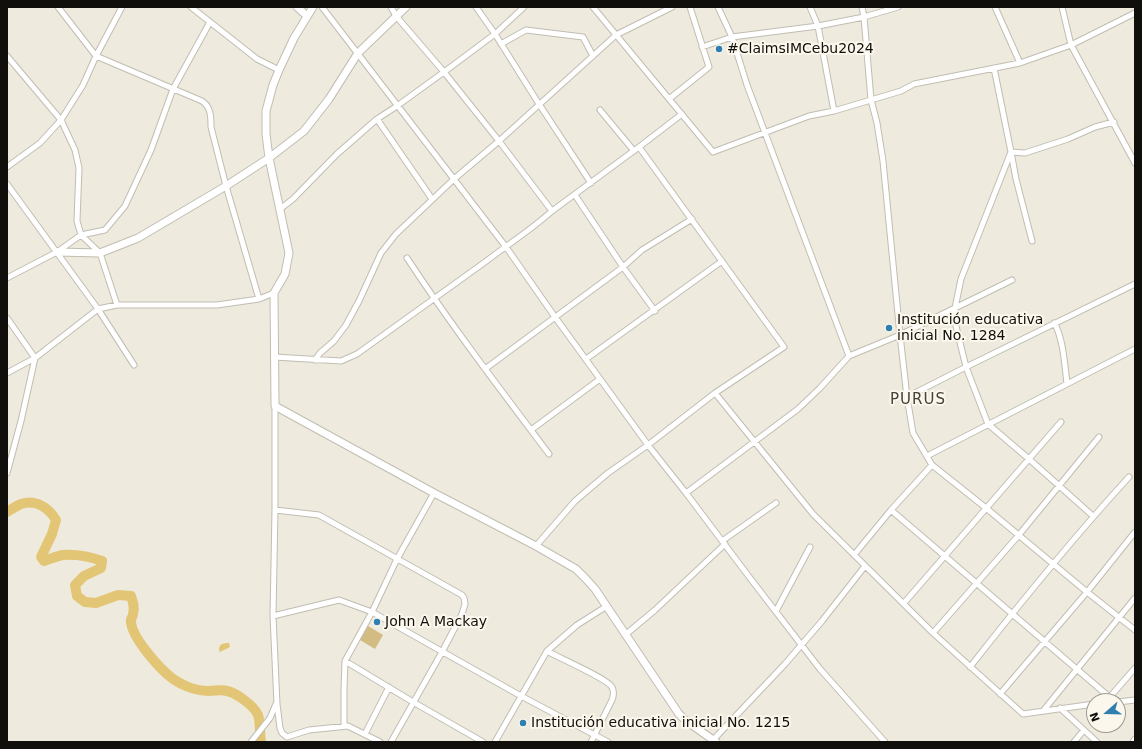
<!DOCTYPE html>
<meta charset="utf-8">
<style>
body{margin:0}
#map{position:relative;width:1142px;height:749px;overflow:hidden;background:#eeeade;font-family:"DejaVu Sans",sans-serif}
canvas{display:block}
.frame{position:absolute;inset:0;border:8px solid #110f0b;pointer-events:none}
.north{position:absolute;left:1086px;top:693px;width:40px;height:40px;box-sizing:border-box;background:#fcf7ec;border:1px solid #9e9a92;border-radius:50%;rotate:250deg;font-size:11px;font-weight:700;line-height:16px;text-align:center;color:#110f0b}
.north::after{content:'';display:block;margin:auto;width:14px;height:18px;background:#307fb1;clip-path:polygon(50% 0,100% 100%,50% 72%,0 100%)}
</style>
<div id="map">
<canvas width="1142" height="749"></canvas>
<div class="frame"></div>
<div class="north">N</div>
</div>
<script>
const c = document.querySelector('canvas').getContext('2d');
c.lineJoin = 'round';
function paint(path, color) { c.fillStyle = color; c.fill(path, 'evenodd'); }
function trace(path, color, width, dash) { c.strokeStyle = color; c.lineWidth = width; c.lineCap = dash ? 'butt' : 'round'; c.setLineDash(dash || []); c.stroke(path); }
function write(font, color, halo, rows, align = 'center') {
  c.font = font + ' "DejaVu Sans",sans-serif'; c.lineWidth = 4; c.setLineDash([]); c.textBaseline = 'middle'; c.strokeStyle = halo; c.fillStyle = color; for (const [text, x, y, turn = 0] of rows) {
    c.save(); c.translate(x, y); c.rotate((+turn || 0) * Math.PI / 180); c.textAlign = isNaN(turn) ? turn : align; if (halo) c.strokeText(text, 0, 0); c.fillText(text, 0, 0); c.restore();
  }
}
paint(new Path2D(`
 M 368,626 L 383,635 L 375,649 L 360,640 Z`), '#d2bc82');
paint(new Path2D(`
 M 226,643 L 229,643 L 230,647 L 220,652 L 219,650 C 219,645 221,644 226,643 Z`), '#e3c675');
trace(new Path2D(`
 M 7,512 C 12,509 16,506 21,504 C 36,499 49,508 56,520 L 52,534 L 41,557 L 44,561 C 50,559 57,556 63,555 C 75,554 91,557 102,561 L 101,568 L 84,576 L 75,585 L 77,596 L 85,602 L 96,603 L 118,595 L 131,596 C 133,602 135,608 133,614 C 133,617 130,619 131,622 C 132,637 156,664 167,674 C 178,684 194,691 209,691 C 215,691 222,689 227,691 C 237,693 254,706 258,715 C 260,719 260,736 261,742`), '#e3c675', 10);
const street = new Path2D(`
 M 58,7 L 96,56 L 202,101 C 211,107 211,117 211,127 L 226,186 L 259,299
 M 191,7 L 257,59 L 279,70
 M 322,7 L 506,247 L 555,317 L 648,445 L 686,493 L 753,582 L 820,669 L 885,742
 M 391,7 L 396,16 L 444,72 L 499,141 L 552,211
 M 476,7 L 495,34 L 539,104 L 591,183
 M 593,7 L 713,152 L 809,116 L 834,111 L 901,91 L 914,84 L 1020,63 L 1071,45 L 1135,13
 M 718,7 L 732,37 L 747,85 L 849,356
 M 810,7 L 818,26 L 834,111
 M 862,7 L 864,17 L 871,100 L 877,123 L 883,161 L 900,335 L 907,397 L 913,433 L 932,465 L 986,508 L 1087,592 L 1135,630
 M 995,7 L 1020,63
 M 1062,7 L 1071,45 L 1135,163
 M 501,44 L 526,30 L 583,37 L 593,56
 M 702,47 L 732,37 L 818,26 L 864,17 L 898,7
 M 7,56 L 61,120 L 75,150 L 79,168 L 77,221 L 81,235 L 100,253 L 117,305 L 217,305 L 259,299 L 274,293
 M 994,68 L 1011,152 L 961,279 L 955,308 L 956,326 L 966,367 L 988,424 L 1029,459 L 1093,516
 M 669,99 L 709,67 L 690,7
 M 600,110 L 634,151
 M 377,119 L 432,199
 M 639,147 L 784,347 L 715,393
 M 7,167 L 40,143 L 61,120 L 83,85 L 96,56 L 122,7
 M 7,184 L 98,309 L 134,365
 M 575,195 L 623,267 L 655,311
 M 280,209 L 293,199 L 337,154 L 377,119 L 397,106 L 444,72 L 495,34 L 524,7
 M 1032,241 L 1016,179 L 1011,152 L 1025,153 L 1068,139 L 1095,127 L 1114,122
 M 407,258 C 451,325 500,389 549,454
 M 7,278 L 57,252 L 81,235 L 105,230 L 125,206 L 151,150 L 173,89 L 210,22
 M 7,318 L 35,358 L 21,421 L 7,473
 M 1054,323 C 1063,336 1065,367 1067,384
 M 274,357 L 341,361 L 357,354 L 485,262 C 507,245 531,230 552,211 L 639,147 L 682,114
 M 586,359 L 722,261
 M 315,360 L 320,353 L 334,341 L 346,325 L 359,301 L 381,253 L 396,234 L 454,179 L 499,141 L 616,35 L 672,7
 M 485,369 L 623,267 L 642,250 L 692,219
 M 7,373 L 35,358 L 98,309 L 117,305
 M 907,397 L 966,367 L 1135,284
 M 275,406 L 275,510 L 273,616 L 277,704 L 280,728 L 282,733 L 287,737 L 309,730 L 348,726 L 380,742
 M 531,430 L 600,379
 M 927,456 L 1135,349
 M 434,493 L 397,559 L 372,612 L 345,661 L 413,702 L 483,742
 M 686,493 L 798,409 L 820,388 L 849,356 L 900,335 L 1012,280
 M 275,510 L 319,515 L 462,595 L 464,598 L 465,604 L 462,614 L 442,652 L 391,742
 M 891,510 L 1114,701
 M 722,541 L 776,503
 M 536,546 L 575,501 L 595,484 L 608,473 L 648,445 L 715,393 L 813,514 L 933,633 L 1023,714 L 1094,704
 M 854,555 L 891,510 L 932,465
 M 904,603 L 1061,422
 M 776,611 L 810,547
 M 273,616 L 339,600 L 372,612 L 521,696 L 608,742
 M 933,633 L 1018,536 L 1099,437
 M 625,635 L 655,610 L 725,544
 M 547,651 C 559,658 606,678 612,687 C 614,691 614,695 612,700 L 591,742
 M 970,667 C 1021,602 1073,538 1129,477
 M 1000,694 L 1087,592 L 1135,532
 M 1110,697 L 1135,668
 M 1118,702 L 1135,700
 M 1060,708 L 1097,742
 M 1043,711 L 1135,598
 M 344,726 L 344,689 L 345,661
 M 365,734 L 389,687
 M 713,740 L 785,664 L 822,621 L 865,566
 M 251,742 L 270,718 L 276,704
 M 495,742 L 547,651 L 577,625 L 607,606
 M 1074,742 L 1084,730
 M 1133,742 L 1135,739`);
const secondary = new Path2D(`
 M 297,7 L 307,16
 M 313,7 L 294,38 L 279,70 L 273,85 L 266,111 L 266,134 L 269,158 L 289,253 L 285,274 L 274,293 L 275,406 L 434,493 L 536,546 L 576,569 L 586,579 L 595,589 L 679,714 L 685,720 L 716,742
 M 57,252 L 100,253 L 138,238 L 226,186 L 269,158 L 304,131 L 329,99 L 358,53 L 406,7`);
trace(street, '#c1bdb2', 7);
trace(secondary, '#c1bdb2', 9);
trace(street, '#fff', 5);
trace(secondary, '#fff', 7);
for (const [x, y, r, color] of [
 [719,49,4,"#307fb1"],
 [889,328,4,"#307fb1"],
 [377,622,4,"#307fb1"],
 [523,723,4,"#307fb1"]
]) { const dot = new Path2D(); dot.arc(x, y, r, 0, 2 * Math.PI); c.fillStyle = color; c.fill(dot); trace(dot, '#fcf7ec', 1.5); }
write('14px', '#110f0b', '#fcf7ec', [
 ["#ClaimsIMCebu2024",727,49],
 ["Institución educativa",897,320],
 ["inicial No. 1284",897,336],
 ["John A Mackay",385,622],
 ["Institución educativa inicial No. 1215",531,723]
], 'left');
c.letterSpacing = '1px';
write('15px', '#454138', '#fcf7ec', [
 ["PURUS",918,400]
]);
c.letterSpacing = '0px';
</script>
